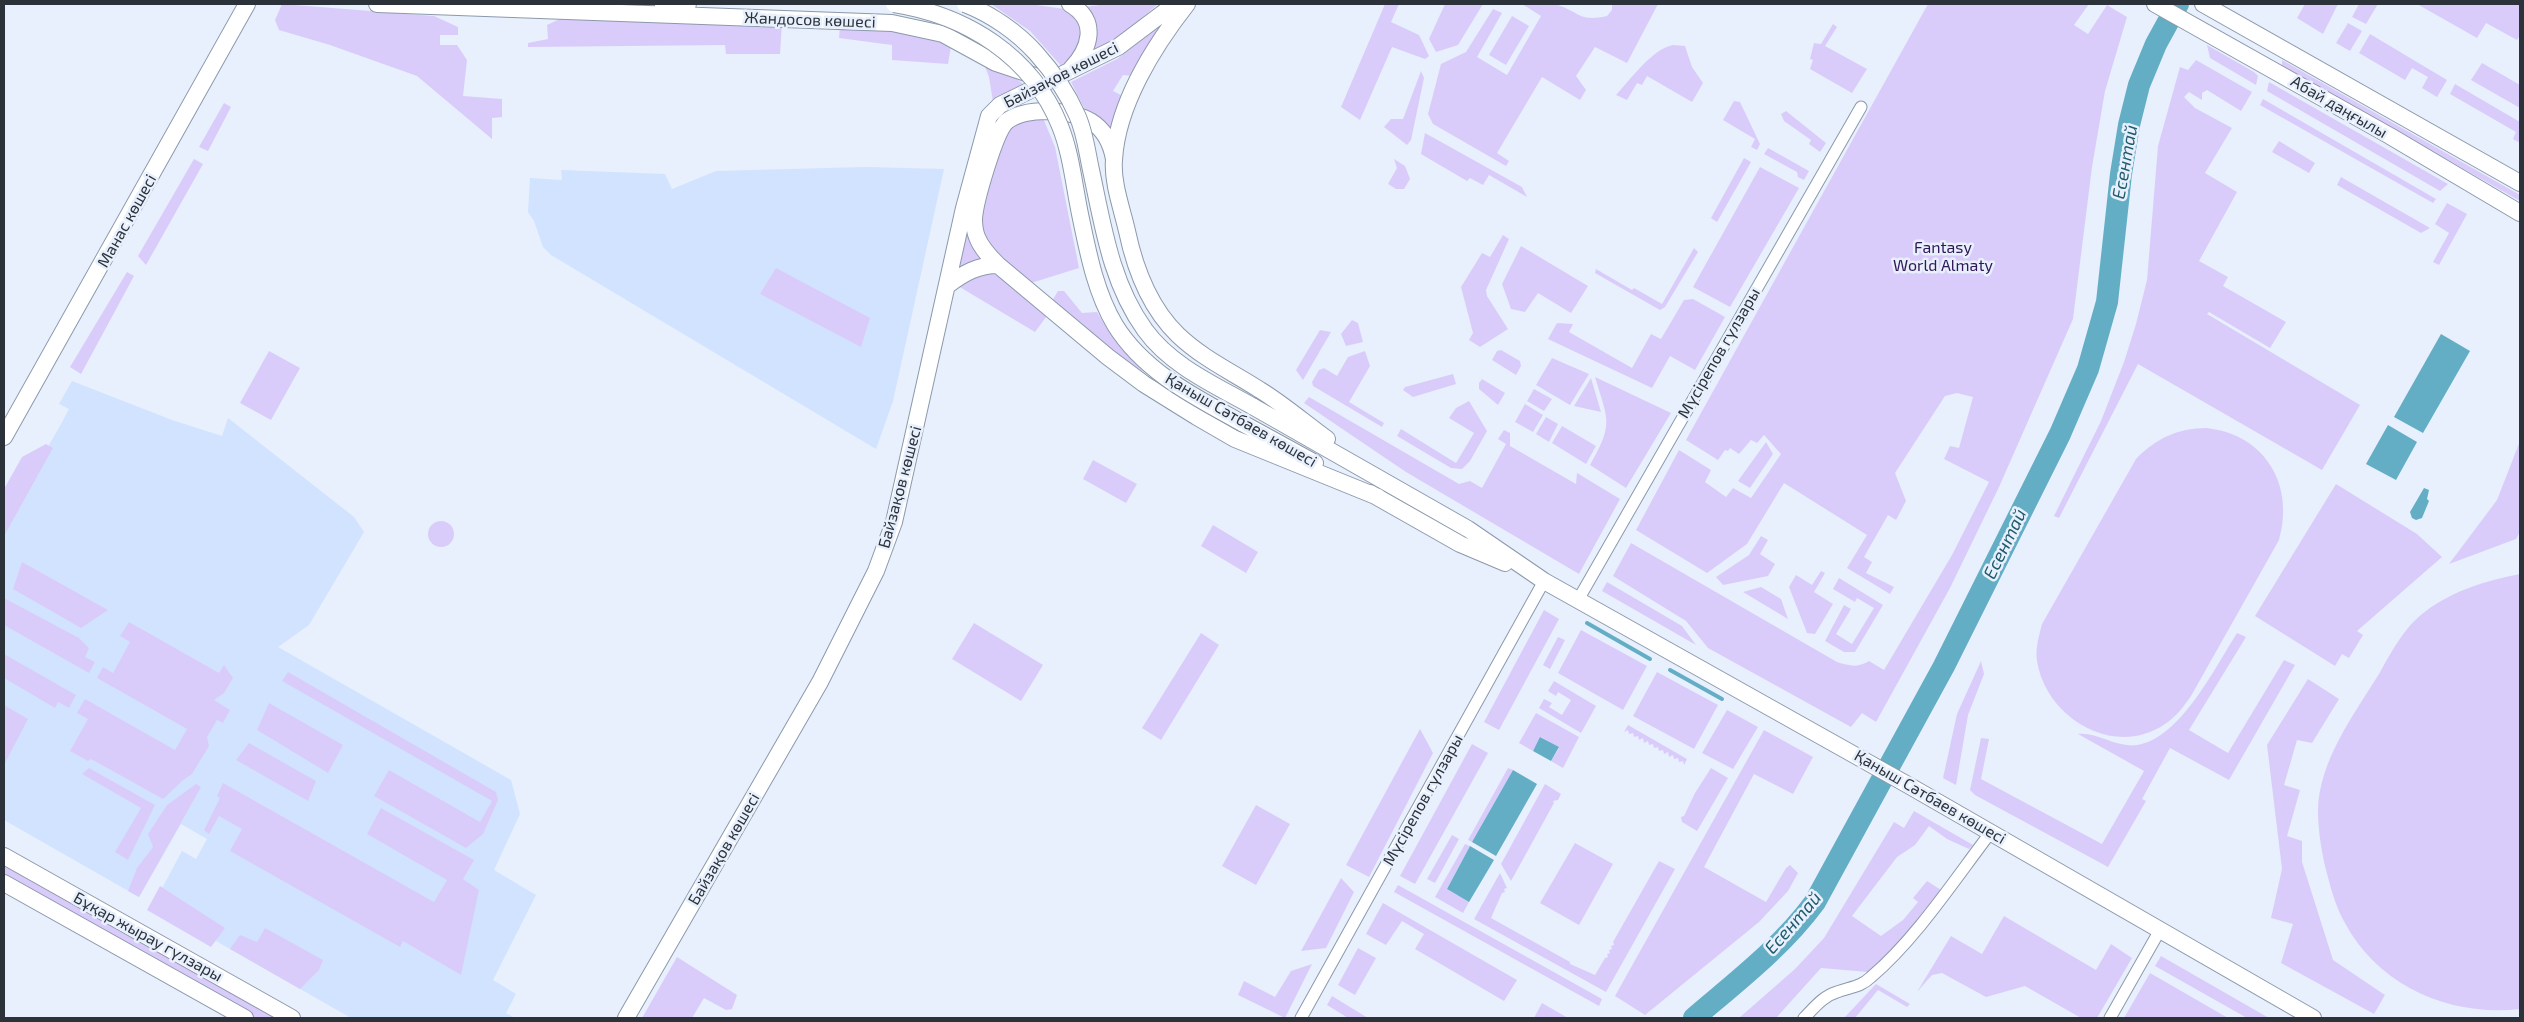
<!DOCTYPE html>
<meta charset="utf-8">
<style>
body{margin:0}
#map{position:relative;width:2524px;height:1022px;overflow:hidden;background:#e7f0fc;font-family:"Exo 2",sans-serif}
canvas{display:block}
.frame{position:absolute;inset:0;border:5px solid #2c323a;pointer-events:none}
</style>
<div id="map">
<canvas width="2524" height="1022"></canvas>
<div class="frame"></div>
</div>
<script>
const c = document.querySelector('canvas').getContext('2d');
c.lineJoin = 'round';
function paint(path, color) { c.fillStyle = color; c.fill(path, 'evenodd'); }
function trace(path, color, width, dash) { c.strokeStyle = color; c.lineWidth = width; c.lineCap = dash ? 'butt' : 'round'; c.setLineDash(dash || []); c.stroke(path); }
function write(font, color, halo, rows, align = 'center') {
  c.font = font + ' "Exo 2",sans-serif'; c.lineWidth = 5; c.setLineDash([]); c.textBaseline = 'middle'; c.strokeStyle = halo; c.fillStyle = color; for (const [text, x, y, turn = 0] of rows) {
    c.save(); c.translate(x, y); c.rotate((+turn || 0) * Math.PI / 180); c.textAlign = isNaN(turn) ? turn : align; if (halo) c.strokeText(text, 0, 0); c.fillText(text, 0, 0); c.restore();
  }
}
paint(new Path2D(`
 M 865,167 L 944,169 L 893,401 L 876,449 L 551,255 L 543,247 L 534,221 L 528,212 L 530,178 L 562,180 L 561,170 L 665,174 L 672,189 L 716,171 Z
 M 72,381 L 172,420 L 222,436 L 228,418 L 354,517 L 364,532 L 309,625 L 278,647 L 511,780 L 520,814 L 494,870 L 536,895 L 493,980 L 516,994 L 506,1013 L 515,1018 L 351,1018 L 153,905 L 182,851 L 196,859 L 207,839 L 181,824 L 139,897 L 4,820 L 4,502 L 40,461 L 61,424 L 69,409 L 59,404 Z`), '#d2e3ff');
paint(new Path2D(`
 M 282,4 L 434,16 L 458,27 L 458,35 L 440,35 L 440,45 L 457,45 L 467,60 L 463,96 L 502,99 L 502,117 L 492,118 L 492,139 L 417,76 L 330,45 L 279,30 L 275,20 Z
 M 991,4 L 1029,4 L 1072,10 L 1086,37 L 1063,68 L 1030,31 Z
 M 1106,4 L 1158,4 L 1129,29 L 1094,53 C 1097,35 1099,21 1085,7 Z
 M 1385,4 L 1399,4 L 1391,22 L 1419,35 L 1429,56 L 1425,59 L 1392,47 L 1360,120 L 1341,107 Z
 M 1445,4 L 1483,4 L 1458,45 L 1436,52 L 1429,39 Z
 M 1522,4 C 1533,4 1549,1 1558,5 C 1581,13 1579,22 1607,16 L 1612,10 L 1612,4 L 1658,4 L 1627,63 L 1595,47 L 1576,76 L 1586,90 L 1580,100 L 1542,77 L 1497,153 L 1509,161 L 1506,166 L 1433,124 L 1428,114 L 1441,64 L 1466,52 L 1493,9 L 1502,13 L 1477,57 L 1507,75 L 1541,16 Z
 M 1928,4 L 2089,4 L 2074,25 L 2088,34 L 2107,5 L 2127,17 L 2105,91 L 2092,167 L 2073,319 L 1999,487 L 1950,588 L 1876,722 L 1862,713 L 1851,727 L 1708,648 L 1686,621 L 1613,576 L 1631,543 L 1837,662 C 1850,666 1857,668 1869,661 L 1884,670 L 1952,555 L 1989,482 L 1944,459 L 1950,446 L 1959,448 L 1973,397 L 1957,393 L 1945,396 L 1895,473 L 1906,501 L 1896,520 L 1888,515 L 1864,557 L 1872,562 L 1866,573 L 1894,587 L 1890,594 L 1847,568 L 1867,535 L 1784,483 L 1747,544 L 1707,573 L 1636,530 L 1679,450 L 1711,470 L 1705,482 L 1726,497 L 1733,488 L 1751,498 L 1781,454 L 1764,435 L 1757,443 L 1751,440 L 1739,454 L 1730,448 L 1728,451 L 1725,450 L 1718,460 L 1686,440 Z
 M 2305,4 L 2338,4 L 2323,34 L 2297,18 Z
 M 2359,4 L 2378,4 L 2366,24 L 2352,17 Z
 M 2417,4 L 2520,4 L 2520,35 L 2517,40 L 2486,23 L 2477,38 Z
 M 1512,16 L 1529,26 L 1506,65 L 1489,55 Z
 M 564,17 L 782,22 L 780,54 L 726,54 L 725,45 L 528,47 L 528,43 L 548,39 L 547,25 Z
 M 1171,17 L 1132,76 L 1123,75 L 1113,91 L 1123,96 L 1114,133 L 1097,115 L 1084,108 L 1071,82 L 1117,59 Z
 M 2348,23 L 2362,31 L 2350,51 L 2336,43 Z
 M 1833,24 L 1837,27 L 1825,46 L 1867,69 L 1852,93 L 1810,69 L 1813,60 L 1810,59 L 1814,43 L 1821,44 Z
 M 840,25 L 870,27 L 947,41 L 951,46 L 948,64 L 892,60 L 892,45 L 839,38 Z
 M 2370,34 L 2447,80 L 2437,97 L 2422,88 L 2428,77 L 2412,68 L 2405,80 L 2359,53 Z
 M 1673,45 L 1685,46 L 1692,67 L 1703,83 L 1692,102 L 1647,76 L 1642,85 L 1637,83 L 1627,100 L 1616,95 C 1630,80 1653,48 1673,45 Z
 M 2207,45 L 2254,72 L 2258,76 L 2256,85 L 2210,58 Z
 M 2196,60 L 2252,92 L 2241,111 L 2207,90 L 2202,93 L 2202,100 L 2189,92 L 2184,97 L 2195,108 L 2232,128 L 2205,173 L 2237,192 L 2199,261 L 2228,277 L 2223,286 L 2286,322 L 2270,348 L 2209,312 L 2207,314 L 2360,405 L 2322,470 L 2138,364 L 2059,518 L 2054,516 L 2101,421 L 2124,362 L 2136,324 L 2147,280 L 2158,146 L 2180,67 L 2188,70 Z
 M 2282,60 L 2520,195 L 2520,201 L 2282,66 Z
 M 2482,63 L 2520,85 L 2520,108 L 2471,80 Z
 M 984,64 C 995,70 1017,77 1023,84 L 993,102 L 989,77 Z
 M 1421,71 L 1424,78 L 1411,140 L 1407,145 L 1384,127 L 1391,119 L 1403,119 Z
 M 2269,82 L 2448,184 L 2440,191 L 2267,91 Z
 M 2455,84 L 2520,122 L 2520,143 L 2513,139 L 2516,132 L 2450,94 Z
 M 2263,99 L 2436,199 L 2433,203 L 2260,105 Z
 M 1734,101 L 1740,102 L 1760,144 L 1757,150 L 1751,147 L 1755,139 L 1723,120 Z
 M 224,103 L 231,107 L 208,151 L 199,147 Z
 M 1786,111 L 1826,143 L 1820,152 L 1809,144 L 1811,140 L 1784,121 L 1781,114 Z
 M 1043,118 L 1055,147 L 1079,268 L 1031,283 C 1015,270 994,257 985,237 C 975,215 995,146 1011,128 C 1019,120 1033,120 1043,118 Z
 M 995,122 L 997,124 L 969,231 L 984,259 L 954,274 Z
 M 1425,133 L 1522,187 L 1527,197 L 1489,175 L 1483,185 L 1470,178 L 1467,181 L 1421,154 Z
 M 2279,141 L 2315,163 L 2309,173 L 2272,152 Z
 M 1768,148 L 1809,171 L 1804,180 L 1798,177 L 1797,172 L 1764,154 Z
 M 1744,158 L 1751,162 L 1717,222 L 1711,218 Z
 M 194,159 L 203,164 L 146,265 L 138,256 Z
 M 1394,159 L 1405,166 L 1410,179 L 1404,189 L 1396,189 L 1388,184 L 1397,168 Z
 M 1760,167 L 1799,188 L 1730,307 L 1693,287 Z
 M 2341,177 L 2430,228 L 2421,233 L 2337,185 Z
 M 2447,203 L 2467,214 L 2439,265 L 2433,262 L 2449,233 L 2435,224 Z
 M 1503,235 L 1509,239 L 1486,290 L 1487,296 L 1508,329 L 1480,347 L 1469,340 L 1473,333 L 1461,287 L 1482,253 L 1490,257 Z
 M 1521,246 L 1588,286 L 1571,313 L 1538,293 L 1525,312 L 1511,309 L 1502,284 Z
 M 1694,248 L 1698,252 L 1665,307 L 1660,310 L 1595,273 L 1596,269 L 1632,290 L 1634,288 L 1662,304 Z
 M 776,268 L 870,318 L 861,347 L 760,294 Z
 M 127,272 L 134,276 L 81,374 L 70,367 Z
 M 990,273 L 1005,277 L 1049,313 L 1035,332 L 958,286 L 973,276 Z
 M 1058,291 L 1064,291 L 1082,313 L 1097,312 L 1115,341 L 1146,373 C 1111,355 1082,327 1052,301 Z
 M 1693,299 L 1725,317 L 1695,370 L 1670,356 L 1652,388 L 1548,339 L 1557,323 L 1573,324 L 1569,332 L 1632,368 L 1651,334 L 1661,339 L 1684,300 Z
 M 1352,320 L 1358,323 L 1363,342 L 1346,346 L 1341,334 Z
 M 1320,330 L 1331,332 L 1303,380 L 1296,370 Z
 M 1501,350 L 1520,361 L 1521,366 L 1516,375 L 1492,360 L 1497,351 Z
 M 269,351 L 300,368 L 271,420 L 240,403 Z
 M 1365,351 L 1370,366 L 1349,402 L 1384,423 L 1382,427 L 1313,386 L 1312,382 L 1319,370 L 1324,368 L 1337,376 L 1348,357 Z
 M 1552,358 L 1589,374 L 1570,405 L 1536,385 Z
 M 1453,374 L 1456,384 L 1413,397 L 1403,390 L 1405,387 Z
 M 1595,377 L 1671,413 L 1626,488 L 1590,465 C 1614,423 1608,421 1595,377 Z
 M 1591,378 L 1601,412 L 1574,406 Z
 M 1482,379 L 1505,393 L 1498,405 L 1479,389 L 1479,383 Z
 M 1534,389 L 1552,399 L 1544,411 L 1527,401 Z
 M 1309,397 L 1459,484 L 1470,481 L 1482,488 L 1506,444 L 1498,439 L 1504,430 L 1510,433 L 1510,446 L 1576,484 L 1577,473 L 1620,499 L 1579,574 L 1406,472 L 1304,403 Z
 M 1469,401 L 1487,431 L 1470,461 L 1462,469 L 1451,468 L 1397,436 L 1401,429 L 1456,463 L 1474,433 L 1449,418 L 1456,408 Z
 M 1525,404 L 1543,415 L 1533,432 L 1515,422 Z
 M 1546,417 L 1558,424 L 1549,442 L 1536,434 Z
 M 1562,426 L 1596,446 L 1586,464 L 1552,443 Z
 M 2206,428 C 2265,434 2295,485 2279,540 L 2191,696 C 2184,706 2176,717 2165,724 C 2114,759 2046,718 2037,661 C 2035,649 2039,636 2042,624 L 2136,459 C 2155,439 2178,428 2206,428 Z
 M 2520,441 L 2520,532 L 2516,539 L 2449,564 L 2497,500 Z
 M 1766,442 L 1773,454 L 1750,488 L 1738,481 Z
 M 46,444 L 53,448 L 4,536 L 4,489 L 22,457 Z
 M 1093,460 L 1137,484 L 1126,503 L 1083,479 Z
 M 2336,484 L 2417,534 L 2442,557 L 2357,631 L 2363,635 L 2349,658 L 2342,654 L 2335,666 L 2255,616 Z
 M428 534a13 13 0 1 1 26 0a13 13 0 1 1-26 0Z
 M 1213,525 L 1258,552 L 1246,573 L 1201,546 Z
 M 1761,536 L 1768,540 L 1760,554 L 1775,564 L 1768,576 L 1723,585 L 1716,577 L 1749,555 Z
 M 22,562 L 108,610 L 81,628 L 13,589 Z
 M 1821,571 L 1825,573 L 1814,592 L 1833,604 L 1815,634 L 1807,633 L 1789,587 L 1796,575 L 1812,585 Z
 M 2520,574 L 2520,1009 C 2451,1017 2379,987 2345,923 C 2335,906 2330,885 2325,866 C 2321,848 2318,829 2318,810 C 2319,761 2354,714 2379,674 C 2392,651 2404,627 2426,611 C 2452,591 2488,580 2520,574 Z
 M 1839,578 L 1883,605 L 1855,652 L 1844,652 L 1825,641 L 1844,605 L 1851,609 L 1836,634 L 1852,644 L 1874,608 L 1857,598 L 1855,602 L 1833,589 Z
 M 1607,582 L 1682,626 L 1696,645 L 1602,591 Z
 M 1761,587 L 1781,599 L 1788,619 L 1743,592 Z
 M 4,598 L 79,638 L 89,648 L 85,657 L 95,662 L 89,673 L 4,625 Z
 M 1544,610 L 1559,619 L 1499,730 L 1484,722 Z
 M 129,622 L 219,673 L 224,665 L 233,678 L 224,693 L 214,700 L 230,710 L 223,723 L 217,720 L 207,737 L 209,746 L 192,774 L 182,781 L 163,799 L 91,759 L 88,761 L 70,751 L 88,719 L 77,713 L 85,699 L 175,750 L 187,729 L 97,678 L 103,667 L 113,673 L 130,642 L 120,636 Z
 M 974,623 L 1043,665 L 1021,701 L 952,659 Z
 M 1581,630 L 1647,666 L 1623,710 L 1558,673 Z
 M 1201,633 L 1219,645 L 1161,740 L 1142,728 Z
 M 2237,633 L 2246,637 L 2189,730 L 2228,753 L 2284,660 L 2295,665 L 2229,780 L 2170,748 L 2142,799 L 2146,801 L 2108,867 L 1975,795 L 1970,790 L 1981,738 L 1989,739 L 1981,779 L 2102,844 L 2144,771 L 2078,734 C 2098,732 2116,748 2137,745 C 2180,739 2216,666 2237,633 Z
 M 1558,637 L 1565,640 L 1550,669 L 1543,665 Z
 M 4,654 L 76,695 L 69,708 L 58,702 L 55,708 L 4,678 Z
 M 1981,661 L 1984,674 L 1968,715 L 1956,785 L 1943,778 L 1957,714 Z
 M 288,672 L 496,792 L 498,800 L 483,834 L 466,848 L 374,796 L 389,770 L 480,822 L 492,801 L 282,681 Z
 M 1657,672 L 1718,705 L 1694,749 L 1633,716 Z
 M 2308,679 L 2339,699 L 2312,743 L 2297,740 L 2284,785 L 2300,790 L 2287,836 L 2302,841 L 2302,862 L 2333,960 L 2385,995 L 2374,1014 L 2281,963 L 2293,924 L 2271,918 L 2282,869 L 2267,745 Z
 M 1554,681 L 1596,706 L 1581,733 L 1539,708 L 1544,699 L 1552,703 L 1549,707 L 1562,715 L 1571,700 L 1558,692 L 1556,696 L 1548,691 Z
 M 269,703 L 343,745 L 328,773 L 257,730 Z
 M 4,705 L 28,719 L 4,765 Z
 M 1727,710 L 1758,727 L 1733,769 L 1702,753 Z
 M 1536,713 L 1579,737 L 1563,768 L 1551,761 L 1559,748 L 1541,737 L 1533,751 L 1519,743 Z
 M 1628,725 L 1687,759 L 1684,765 L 1683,761 L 1679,762 L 1678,758 L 1674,759 L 1673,755 L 1669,757 L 1668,752 L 1664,754 L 1663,750 L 1659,751 L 1658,747 L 1654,748 L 1653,744 L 1649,745 L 1648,741 L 1644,743 L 1643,738 L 1639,740 L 1638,736 L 1634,737 L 1633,733 L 1629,734 L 1628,730 L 1624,732 Z
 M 1420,729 L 1433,753 L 1369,877 L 1346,865 Z
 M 1764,730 L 1813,757 L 1793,794 L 1754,774 L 1704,867 L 1766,902 L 1786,868 L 1790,865 L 1798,873 L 1788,891 L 1759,922 L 1645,1015 L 1615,996 Z
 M 249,743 L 316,781 L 308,801 L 236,760 Z
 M 1472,744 L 1488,753 L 1415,884 L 1400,876 Z
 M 89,768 L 155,805 L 128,860 L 115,852 L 141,808 L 82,774 Z
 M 1508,768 L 1513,770 L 1472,842 L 1468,840 Z
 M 1711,768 L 1728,778 L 1697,831 L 1682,822 L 1681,817 L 1684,816 L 1695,793 Z
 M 223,783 L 434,902 L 447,880 L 367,834 L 381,808 L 474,860 L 463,879 L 479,890 L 461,975 L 403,941 L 400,947 L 230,851 L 242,829 L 219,816 L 209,834 L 204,830 L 220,798 L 217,796 Z
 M 196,784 L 201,787 L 139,897 L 128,891 L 137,868 L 153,847 L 148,834 L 167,805 Z
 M 1545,784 L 1561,794 L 1558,800 L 1553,801 L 1554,803 L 1511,881 L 1501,864 Z
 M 1256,805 L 1290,824 L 1256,885 L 1222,866 Z
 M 1914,811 L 1973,845 L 1969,849 L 1947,839 L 1929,826 L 1915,845 L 1897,857 L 1852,916 L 1881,936 L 1903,920 L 1918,902 L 1913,898 L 1927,881 L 1941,890 L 1903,938 L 1868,972 L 1821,968 L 1776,1018 L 1739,1018 L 1795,969 L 1824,938 L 1894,822 L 1904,828 Z
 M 1452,835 L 1459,839 L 1435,883 L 1427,879 Z
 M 1575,843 L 1613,864 L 1579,925 L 1540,903 Z
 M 1465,844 L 1470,846 L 1447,889 L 1469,902 L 1463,913 L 1435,897 Z
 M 1659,861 L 1675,869 L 1606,992 L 1474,919 L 1500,873 L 1507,888 L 1504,889 L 1505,892 L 1502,893 L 1491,918 L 1570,962 L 1570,964 L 1595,975 L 1605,958 L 1608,957 L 1607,954 L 1610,953 L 1609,950 L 1612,949 L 1611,946 L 1614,945 L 1613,942 Z
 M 4,863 L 280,1018 L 256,1018 L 4,877 Z
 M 1341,878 L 1354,892 L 1326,948 L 1301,951 Z
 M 1398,885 L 1602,999 L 1599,1006 L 1394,892 Z
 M 160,886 L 225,928 L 211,947 L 147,910 Z
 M 1383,903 L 1517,980 L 1504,1001 L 1415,949 L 1424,934 L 1402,921 L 1386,945 L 1366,934 Z
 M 2004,916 L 2096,970 L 2111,944 L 2132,958 L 2097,1018 L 2081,1018 L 2025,986 L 1986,997 L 1942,973 L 1932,975 L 1917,992 L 1951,936 L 1982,954 Z
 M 265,928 L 323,960 L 319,970 L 300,989 L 230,949 L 240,935 L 257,942 Z
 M 1358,948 L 1376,958 L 1355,995 L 1338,985 Z
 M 2161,956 L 2269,1018 L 2247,1018 L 2155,966 Z
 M 677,957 L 737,995 L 732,1009 L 726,1010 L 704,998 L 692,1018 L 642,1018 Z
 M 1312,964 L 1285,1018 L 1238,995 L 1244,981 L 1275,997 L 1291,971 Z
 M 2150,973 L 2228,1018 L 2124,1018 Z
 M 1876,984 L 1910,1004 L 1907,1007 L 1878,990 L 1855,1018 L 1844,1018 Z
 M 1332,996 L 1368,1018 L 1348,1018 L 1327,1005 Z
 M 1542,1003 L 1568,1018 L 1534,1018 Z`), '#daccfa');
paint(new Path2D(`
 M 2441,334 L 2470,351 L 2423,433 L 2394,417 Z
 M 2388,425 L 2417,442 L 2396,480 L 2366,464 Z
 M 2424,488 L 2429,490 L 2427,499 L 2429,501 L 2422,518 L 2416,520 L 2412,518 L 2410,512 Z
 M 1540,737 L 1559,747 L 1551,761 L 1533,751 Z
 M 1513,770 L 1537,784 L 1496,856 L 1472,842 Z
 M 1470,846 L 1494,860 L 1469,902 L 1447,889 Z`), '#63aec5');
trace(new Path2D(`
 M 1587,623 L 1650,659
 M 1670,670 L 1722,699`), '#63aec5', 4);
trace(new Path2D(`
 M 1694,1018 C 1736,982 1782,947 1815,902 L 1944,666 L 2060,434 L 2088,369 L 2107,302 L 2121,174 L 2129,125 L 2139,85 L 2156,44 L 2178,4`), '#63aec5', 22);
const street = new Path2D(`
 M 1578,600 L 1861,107
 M 1301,1018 L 1544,581
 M 1804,1018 C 1814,1008 1823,996 1837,992 C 1850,987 1861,987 1871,977 C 1916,939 1955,879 1991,832
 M 2110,1018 L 2160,930`);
const secondary = new Path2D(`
 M 377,4 L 892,23 L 943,34 L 996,63 L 1035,76
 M 1070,4 C 1099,21 1090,49 1071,69
 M 1187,4 C 1154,46 1117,105 1114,160 C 1112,182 1122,209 1127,231 C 1135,269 1149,307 1178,335 C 1202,358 1232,372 1260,390 C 1283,404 1305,423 1327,439
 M 2155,4 L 2390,136 L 2520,213
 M 2203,4 L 2520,183
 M 663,6 L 688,4
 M 1114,159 C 1107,121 1082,113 1047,111 C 1033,111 1018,113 1007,121 C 995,131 975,202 974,219 C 974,224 975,232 977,237 C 981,248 990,257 998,265 L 1108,357 L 1144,384 L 1197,417 L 1235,439 L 1378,497
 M 948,285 C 964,273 978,265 998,265
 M 1252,406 L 1468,529 L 1544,581 L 1908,785 L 2313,1018
 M 1242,423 L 1315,463
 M 4,437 L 247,4
 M 1370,493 L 1460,544 L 1505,563
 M 4,856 L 292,1018
 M 4,883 L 245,1018
 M 626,1018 L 820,682 L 876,571 L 894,522 L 964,208 L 989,116 L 1000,105 L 1118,47 L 1175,4`);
trace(street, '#8c99ac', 13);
trace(secondary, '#8c99ac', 18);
trace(street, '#fff', 11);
trace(secondary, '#fff', 16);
const secondaryBridge = new Path2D(`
 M 894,4 C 966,15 1032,56 1060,126 C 1071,153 1074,185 1080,214 C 1088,252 1095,291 1115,325 C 1144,372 1195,397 1242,423
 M 965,4 C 991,14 1017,32 1036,53 C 1053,72 1067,92 1077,115 C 1085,132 1087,152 1091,170 C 1103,226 1111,283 1145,330 C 1171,366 1215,385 1252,406`);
trace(secondaryBridge, '#8c99ac', 18, []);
trace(secondaryBridge, '#fff', 16);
write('16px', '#2c323a', '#e7f0fc', [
 ["Жандосов көшесі",810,20,2],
 ["Байзақов көшесі",1061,75,-27],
 ["Абай даңғылы",2339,107,30],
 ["Манас көшесі",127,221,-61],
 ["Мүсірепов гүлзары",1719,353,-60],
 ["Қаныш Сәтбаев көшесі",1241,420,30],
 ["Байзақов көшесі",900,487,-75],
 ["Қаныш Сәтбаев көшесі",1930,797,30],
 ["Мүсірепов гүлзары",1423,800,-61],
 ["Байзақов көшесі",724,849,-60],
 ["Бұқар жырау гүлзары",148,937,29]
]);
write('16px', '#321657', '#e7f0fc', [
 ["Fantasy",1943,248],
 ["World Almaty",1943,266]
]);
write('italic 18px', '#1f5b6d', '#e7f0fc', [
 ["Есентай",2125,162,-80],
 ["Есентай",2005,544,-64],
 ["Есентай",1793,923,-49]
]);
</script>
